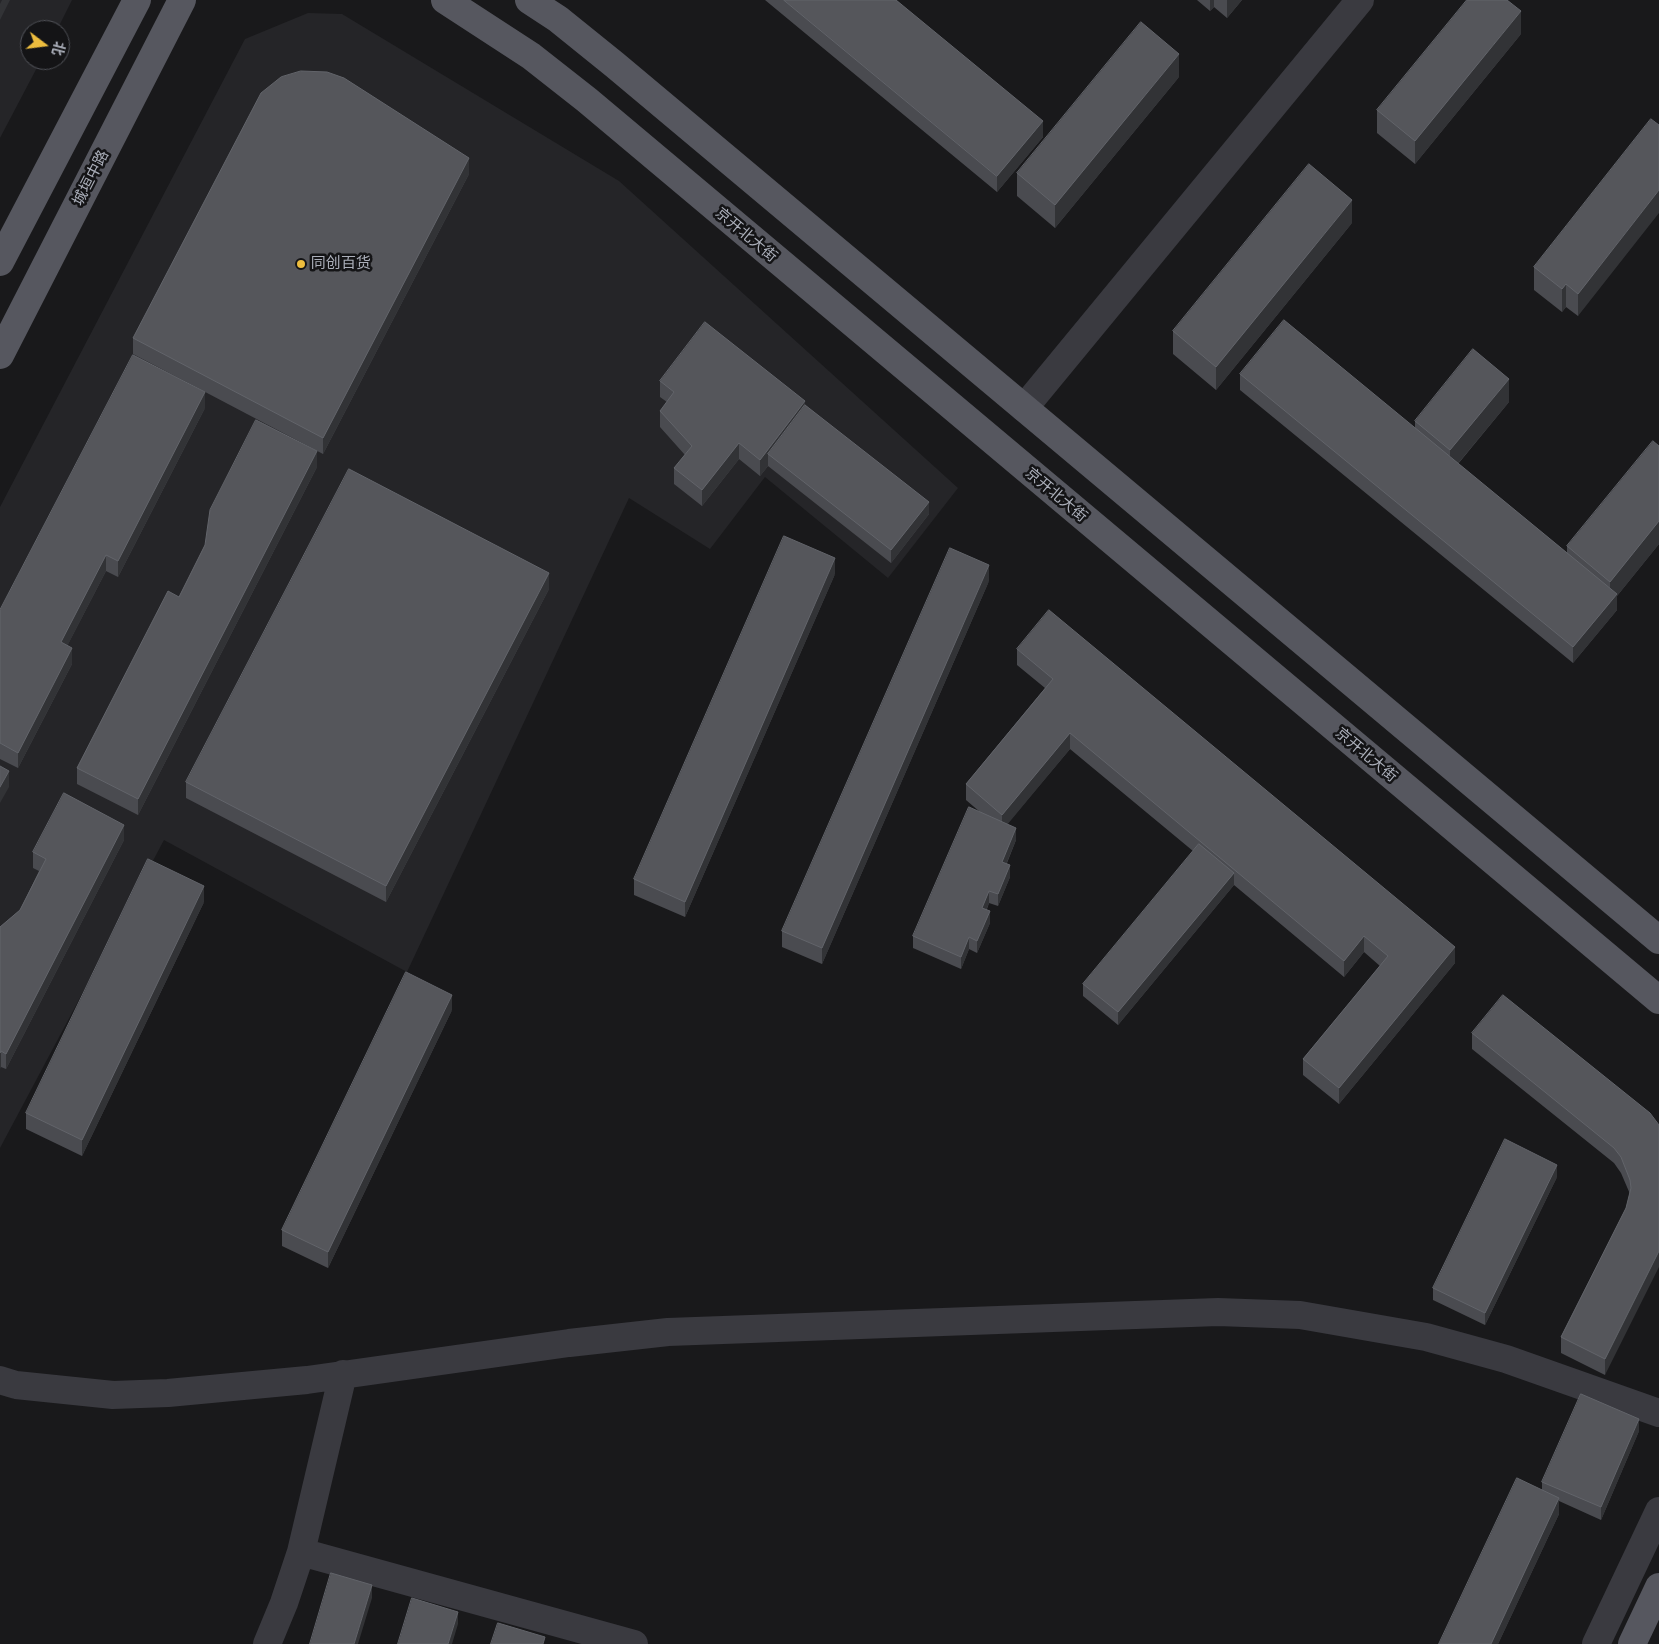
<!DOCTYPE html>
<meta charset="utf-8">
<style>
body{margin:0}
#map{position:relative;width:1659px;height:1644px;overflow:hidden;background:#19191b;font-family:"Work Sans","Noto Sans SC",sans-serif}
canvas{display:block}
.north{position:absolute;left:20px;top:20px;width:50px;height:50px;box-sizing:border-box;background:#141416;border:1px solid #505258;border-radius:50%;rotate:105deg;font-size:14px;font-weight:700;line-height:20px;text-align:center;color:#abafba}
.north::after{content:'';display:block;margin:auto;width:18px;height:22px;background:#edbd3e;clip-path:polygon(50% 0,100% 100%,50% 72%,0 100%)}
</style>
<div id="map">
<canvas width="1659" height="1644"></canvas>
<div class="north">北</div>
</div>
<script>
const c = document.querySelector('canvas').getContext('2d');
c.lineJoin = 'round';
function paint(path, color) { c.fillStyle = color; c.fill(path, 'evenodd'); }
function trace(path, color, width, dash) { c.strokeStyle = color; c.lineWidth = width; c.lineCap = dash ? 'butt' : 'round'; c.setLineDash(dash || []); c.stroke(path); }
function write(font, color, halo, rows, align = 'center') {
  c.font = font + ' "Work Sans","Noto Sans SC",sans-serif'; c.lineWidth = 5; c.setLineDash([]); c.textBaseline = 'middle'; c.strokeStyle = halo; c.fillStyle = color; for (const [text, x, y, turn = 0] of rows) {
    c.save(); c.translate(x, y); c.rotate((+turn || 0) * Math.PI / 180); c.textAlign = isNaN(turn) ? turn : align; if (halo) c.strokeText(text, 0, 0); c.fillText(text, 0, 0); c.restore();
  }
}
paint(new Path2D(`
 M 0,0 L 72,0 L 57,30 L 30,30 L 30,60 L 41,60 L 0,138 Z
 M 308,13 L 342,14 L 619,181 L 958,488 L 888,578 L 765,477 L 710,549 L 629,498 L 407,972 L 164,840 L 0,1148 L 0,507 L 245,39 Z`), '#252528');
trace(new Path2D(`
 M 1024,408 L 1360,0
 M 0,1380 L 16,1385 L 113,1395 L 168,1393 L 307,1380 L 569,1343 L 668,1332 L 1218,1312 L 1300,1315 L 1426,1337 L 1506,1359 L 1659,1413
 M 301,1552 L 634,1644
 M 267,1644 L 284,1603 L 301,1552 L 343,1374
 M 1596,1644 L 1659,1511`), '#3a3a40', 28);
trace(new Path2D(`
 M 445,0 L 531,56 L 587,100 L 1659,1000
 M 529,0 L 558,19 L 615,65 L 1659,940
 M 0,262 L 137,0
 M 0,355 L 182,0
 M 1632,1644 L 1659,1587`), '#56575f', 28);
paint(new Path2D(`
 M 765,0 L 896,0 L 1043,137 L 997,192 Z
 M 1197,0 L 1242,0 L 1227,18 L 1214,7 L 1210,11 Z
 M 1521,34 L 1415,164 L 1377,133 L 1377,110 Z
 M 1179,77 L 1055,228 L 1017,196 L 1017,173 Z
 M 1651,119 L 1578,316 L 1566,307 L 1562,312 L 1534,290 L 1534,267 Z
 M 469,174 L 323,454 L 133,354 L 133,338 Z
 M 1352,223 L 1216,390 L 1173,354 L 1173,331 Z
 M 1240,374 L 1415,428 L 1415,421 L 1509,402 L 1458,464 L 1567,553 L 1567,546 L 1659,446 L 1659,544 L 1617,596 L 1617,610 L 1573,663 L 1240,390 Z
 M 660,381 L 805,405 L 929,514 L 891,563 L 768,466 L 760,476 L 739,459 L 702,506 L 674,484 L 674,468 L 685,455 L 660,427 L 660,411 L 667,402 L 660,397 Z
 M 205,408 L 118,577 L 106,571 L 67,646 L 72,664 L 18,768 L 0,759 L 0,610 Z
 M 317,467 L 138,815 L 77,784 L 77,768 L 179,597 L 205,545 Z
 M 835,574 L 685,917 L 634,895 L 634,879 Z
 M 989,581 L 822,964 L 782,947 L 782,931 Z
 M 549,589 L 386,902 L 186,798 L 186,782 Z
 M 1017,649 L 1455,963 L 1339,1104 L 1303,1075 L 1303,1059 L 1380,966 L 1364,952 L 1344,977 L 1234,885 L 1118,1025 L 1083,996 L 1083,984 L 1193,851 L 1070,749 L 1007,824 L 1016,840 L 1007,863 L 1010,877 L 998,906 L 989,903 L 987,909 L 990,923 L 977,953 L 969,949 L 961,969 L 913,948 L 913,936 L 980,812 L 966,800 L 966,784 L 1045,688 L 1017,665 Z
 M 124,840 L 6,1069 L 1,1067 L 0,927 L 20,910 L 39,871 L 33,868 L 33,852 Z
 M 204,902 L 82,1156 L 26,1129 L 26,1113 Z
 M 452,1010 L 328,1268 L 282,1246 L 282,1230 Z
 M 1472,1033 L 1650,1113 L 1605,1375 L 1561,1353 L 1561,1337 L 1626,1208 L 1630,1194 L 1621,1173 L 1614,1163 L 1472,1049 Z
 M 1557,1177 L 1485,1325 L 1433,1300 L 1433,1288 Z
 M 1639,1431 L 1601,1520 L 1559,1501 L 1559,1514 L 1498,1644 L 1439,1644 L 1542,1490 L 1542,1482 Z`), '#4a4b50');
paint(new Path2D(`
 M 2,0 L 10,0 L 0,20 L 0,4 Z
 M 1210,0 L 1214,0 L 1214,7 L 1210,11 Z
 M 1227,0 L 1242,0 L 1227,18 Z
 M 1521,11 L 1521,34 L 1415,164 L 1415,141 Z
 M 1179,54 L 1179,77 L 1055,228 L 1055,205 Z
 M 1043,121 L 1043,137 L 997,192 L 997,176 Z
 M 469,158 L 469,174 L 323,454 L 323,438 Z
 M 1659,190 L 1659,213 L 1578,316 L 1578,294 Z
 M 1352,200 L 1352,223 L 1216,390 L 1216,367 Z
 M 1566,284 L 1566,307 L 1562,312 L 1562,289 Z
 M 1509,379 L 1509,402 L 1450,473 L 1450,450 Z
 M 205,392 L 205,408 L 118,577 L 118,561 Z
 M 805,401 L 805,417 L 768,454 L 768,466 L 760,476 L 760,460 Z
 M 739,443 L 739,459 L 702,506 L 702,490 Z
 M 317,451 L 317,467 L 138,815 L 138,799 Z
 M 929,502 L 929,514 L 891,563 L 891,550 Z
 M 1659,521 L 1659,544 L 1617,596 L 1617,610 L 1573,663 L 1573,647 L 1610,603 L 1610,582 Z
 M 106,555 L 106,571 L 61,658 L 61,642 Z
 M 835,558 L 835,574 L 685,917 L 685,902 Z
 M 989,565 L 989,581 L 822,964 L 822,948 Z
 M 549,573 L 549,589 L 386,902 L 386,886 Z
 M 72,648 L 72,664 L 18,768 L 18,753 Z
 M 1070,733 L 1070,749 L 1002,831 L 1002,815 Z
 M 9,771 L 9,787 L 0,803 L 0,787 Z
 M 124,825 L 124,840 L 6,1069 L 6,1054 Z
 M 1016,828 L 1016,840 L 1002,874 L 1002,862 Z
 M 1010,865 L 1010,877 L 998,906 L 998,894 Z
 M 1234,873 L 1234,885 L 1118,1025 L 1118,1012 Z
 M 204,886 L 204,902 L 82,1156 L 82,1140 Z
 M 989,891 L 989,903 L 982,920 L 982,908 Z
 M 990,911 L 990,923 L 977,953 L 977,941 Z
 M 1364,936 L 1364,952 L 1344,977 L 1344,961 Z
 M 969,937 L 969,949 L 961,969 L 961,957 Z
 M 1455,947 L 1455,963 L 1339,1104 L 1339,1088 Z
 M 452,995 L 452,1010 L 328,1268 L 328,1252 Z
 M 1,1051 L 1,1067 L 0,1069 L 0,1053 Z
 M 1557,1165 L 1557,1177 L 1485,1325 L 1485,1313 Z
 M 1659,1251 L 1659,1267 L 1605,1375 L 1605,1359 Z
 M 1639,1419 L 1639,1431 L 1601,1520 L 1601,1507 Z
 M 1559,1498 L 1559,1514 L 1498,1644 L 1491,1644 Z
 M 372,1585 L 372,1598 L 358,1644 L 354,1644 Z
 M 458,1612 L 458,1624 L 452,1644 L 448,1644 Z`), '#323336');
const building = new Path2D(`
 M 784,0 L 896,0 L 1043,121 L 997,176 Z
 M 1467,0 L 1507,0 L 1521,11 L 1415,141 L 1377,110 Z
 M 1141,22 L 1179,54 L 1055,205 L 1017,173 Z
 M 301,71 L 327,72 L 344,78 L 469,158 L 323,438 L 133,338 L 261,93 L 281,77 Z
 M 1651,119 L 1659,125 L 1659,190 L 1578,294 L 1566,284 L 1562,289 L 1534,267 Z
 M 1309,164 L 1352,200 L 1216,367 L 1173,331 Z
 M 1284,320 L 1617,594 L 1573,647 L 1240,374 Z
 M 705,322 L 805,401 L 760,460 L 739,443 L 702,490 L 674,468 L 692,446 L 660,411 L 674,392 L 660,381 Z
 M 1473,349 L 1509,379 L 1450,450 L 1415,421 Z
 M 133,355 L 205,392 L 118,561 L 106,555 L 61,642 L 72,648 L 18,753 L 0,743 L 0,610 Z
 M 805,405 L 929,502 L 891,550 L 768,454 Z
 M 256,420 L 317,451 L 138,799 L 77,768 L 168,591 L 179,597 L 205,545 L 210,510 Z
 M 1653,441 L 1659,446 L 1659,521 L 1610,582 L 1567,546 Z
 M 349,469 L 549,573 L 386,886 L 186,782 Z
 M 784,536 L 835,558 L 685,902 L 634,879 Z
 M 950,548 L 989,565 L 822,948 L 782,931 Z
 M 1049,610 L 1455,947 L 1339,1088 L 1303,1059 L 1388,956 L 1364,936 L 1344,961 L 1070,733 L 1002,815 L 966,784 L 1053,679 L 1017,649 Z
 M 0,766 L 9,771 L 0,787 Z
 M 64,793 L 124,825 L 6,1054 L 1,1051 L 0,1053 L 0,927 L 20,910 L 46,859 L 33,852 Z
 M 969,807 L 1016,828 L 1002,862 L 1010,865 L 998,894 L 989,891 L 982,908 L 990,911 L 977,941 L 969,937 L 961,957 L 913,936 Z
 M 1199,844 L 1234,873 L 1118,1012 L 1083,984 Z
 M 148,859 L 204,886 L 82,1140 L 26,1113 Z
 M 406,972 L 452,995 L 328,1252 L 282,1230 Z
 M 1503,995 L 1650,1113 L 1659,1125 L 1659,1251 L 1605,1359 L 1561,1337 L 1626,1208 L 1631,1188 L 1630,1180 L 1621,1157 L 1614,1148 L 1472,1033 Z
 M 1505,1139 L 1557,1165 L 1485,1313 L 1433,1288 Z
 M 1581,1394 L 1639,1419 L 1601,1507 L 1542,1482 Z
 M 1517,1478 L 1559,1498 L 1491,1644 L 1439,1644 Z
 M 331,1573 L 372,1585 L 354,1644 L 310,1644 Z
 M 412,1598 L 458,1612 L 448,1644 L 398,1644 Z
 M 498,1623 L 545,1637 L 543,1644 L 491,1644 Z`);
paint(building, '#55565b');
trace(building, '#62646a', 1);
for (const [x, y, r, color] of [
 [301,264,5,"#edbd3e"]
]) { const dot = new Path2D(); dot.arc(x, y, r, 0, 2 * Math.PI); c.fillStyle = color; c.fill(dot); trace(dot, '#141416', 2); }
write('15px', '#abafba', '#141416', [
 ["城垣中路",91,178,-63],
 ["京开北大街",746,235,40],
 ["京开北大街",1056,495,40],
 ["京开北大街",1366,755,40]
]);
write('15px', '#abafba', '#141416', [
 ["同创百货",311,264]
], 'left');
</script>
